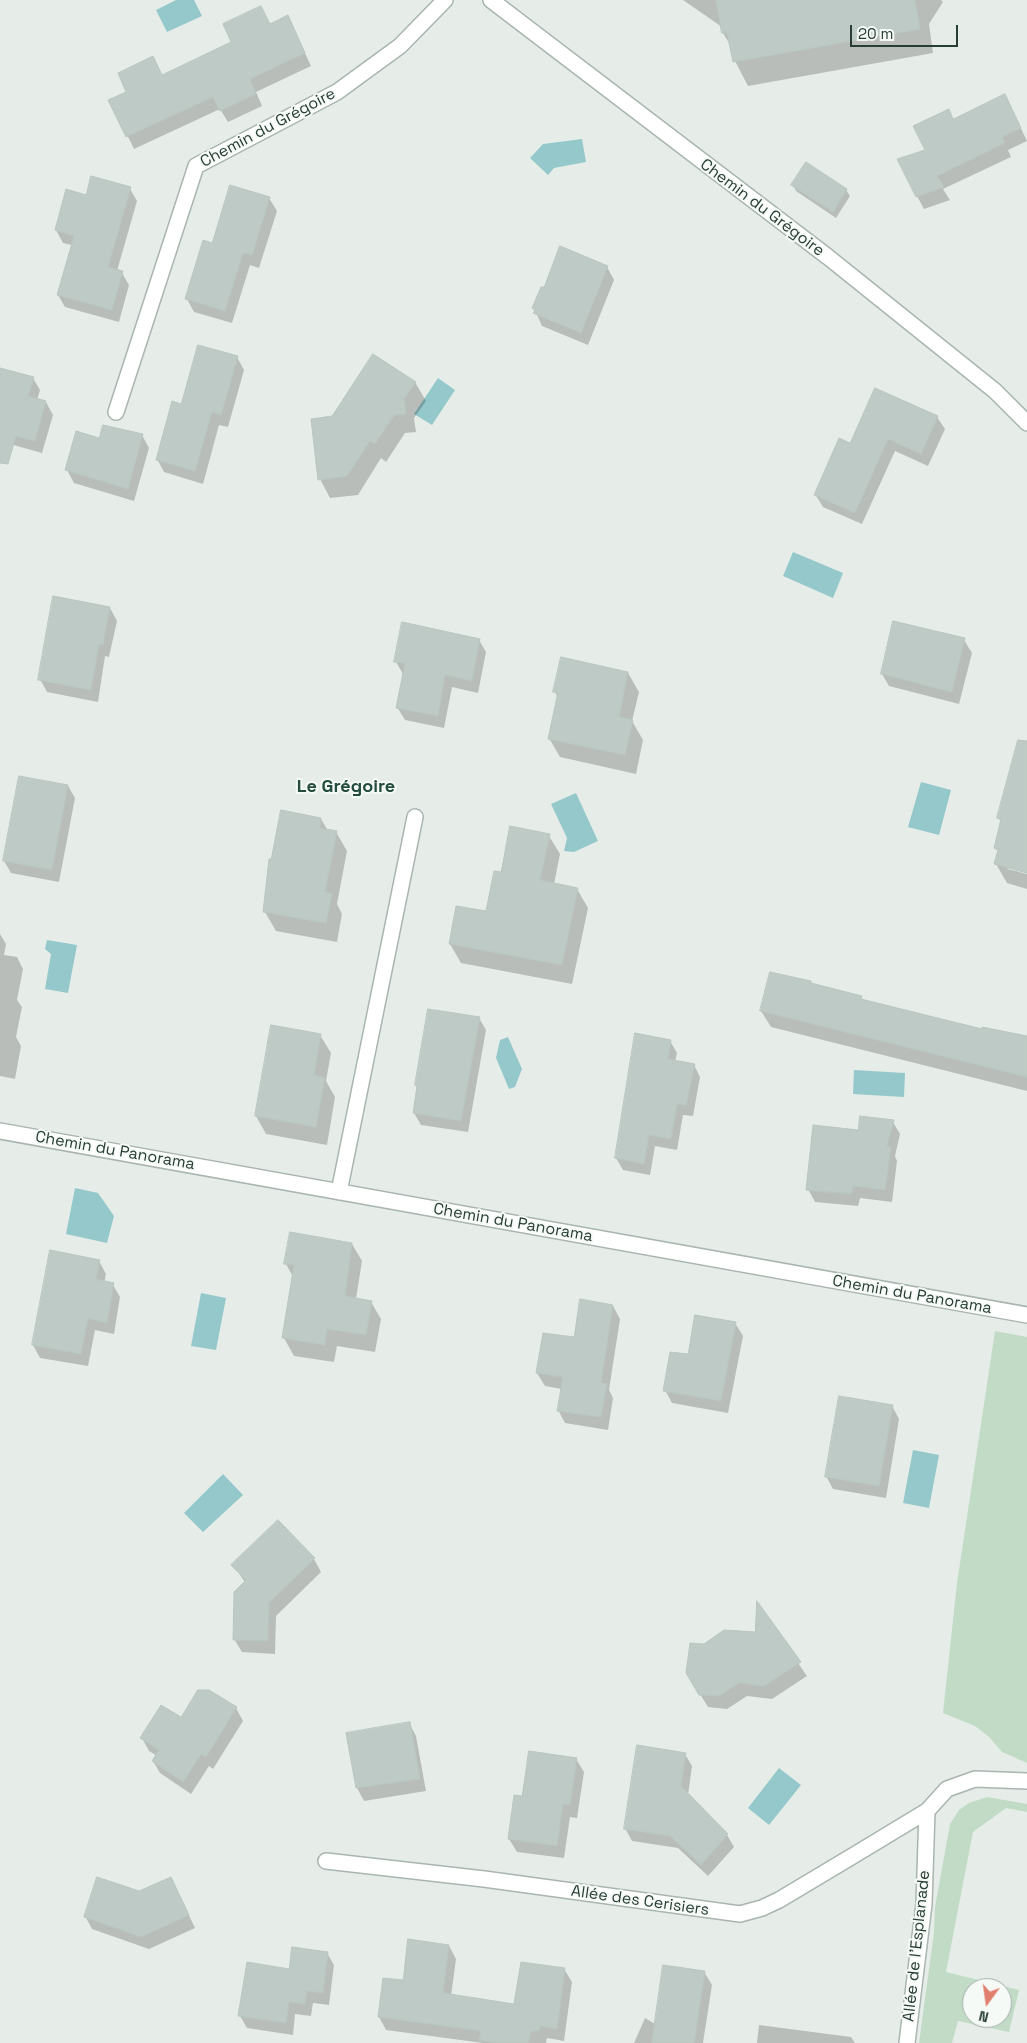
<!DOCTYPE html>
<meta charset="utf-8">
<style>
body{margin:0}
#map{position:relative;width:1027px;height:2043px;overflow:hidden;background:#e6ede9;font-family:"Space Grotesk",sans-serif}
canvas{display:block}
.north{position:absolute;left:962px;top:1978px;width:50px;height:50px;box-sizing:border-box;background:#f6faf7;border:1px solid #a3aea9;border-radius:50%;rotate:194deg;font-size:14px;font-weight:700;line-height:20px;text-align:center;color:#273d35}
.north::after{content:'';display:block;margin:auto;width:18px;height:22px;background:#e2806f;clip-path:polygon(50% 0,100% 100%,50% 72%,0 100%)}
.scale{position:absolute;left:850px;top:25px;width:108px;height:22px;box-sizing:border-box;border:2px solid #273d35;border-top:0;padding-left:6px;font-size:15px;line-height:18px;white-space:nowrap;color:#273d35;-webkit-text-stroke:4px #f6faf7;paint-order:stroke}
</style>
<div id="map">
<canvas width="1027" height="2043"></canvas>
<div class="north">N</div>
<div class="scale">20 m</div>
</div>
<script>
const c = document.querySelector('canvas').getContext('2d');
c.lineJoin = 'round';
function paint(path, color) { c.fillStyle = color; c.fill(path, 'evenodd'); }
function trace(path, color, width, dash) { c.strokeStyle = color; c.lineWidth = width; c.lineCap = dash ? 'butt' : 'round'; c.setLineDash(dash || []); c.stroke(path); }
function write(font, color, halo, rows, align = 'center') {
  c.font = font + ' "Space Grotesk",sans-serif'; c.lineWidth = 4; c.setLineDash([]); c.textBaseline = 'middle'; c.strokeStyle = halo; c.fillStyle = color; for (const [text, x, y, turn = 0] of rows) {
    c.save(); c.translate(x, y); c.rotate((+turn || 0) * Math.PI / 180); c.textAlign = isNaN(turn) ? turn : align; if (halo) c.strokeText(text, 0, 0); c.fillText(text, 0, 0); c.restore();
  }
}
paint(new Path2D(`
 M 995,1331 L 1027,1337 L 1027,1763 L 1002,1752 L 989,1737 L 975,1726 L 943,1713 L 957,1583 Z
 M 987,1797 L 1027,1804 L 1027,1812 L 1006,1808 L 973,1832 L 946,1972 L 1019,1990 L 1009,2032 L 958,2021 L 952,2043 L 919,2043 L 934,1932 L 935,1907 L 950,1824 L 959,1810 L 969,1803 ZM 972,1988 L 1002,1988 L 1002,2018 L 972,2018 Z`), '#c1dbc6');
paint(new Path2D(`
 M 176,0 L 194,0 L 202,16 L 167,32 L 156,10 Z
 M 582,139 L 586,162 L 554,168 L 548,175 L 530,158 L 543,144 Z
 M 438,378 L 455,390 L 432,425 L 414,414 Z
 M 793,552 L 843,573 L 833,598 L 783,576 Z
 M 921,782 L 951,790 L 939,835 L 908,827 Z
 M 576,793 L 598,841 L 574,852 L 564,851 L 567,838 L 551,804 Z
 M 47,940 L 77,945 L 68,993 L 45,989 L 51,954 L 45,949 Z
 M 508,1037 L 522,1069 L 515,1087 L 509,1089 L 496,1058 L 500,1040 Z
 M 854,1070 L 905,1073 L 904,1097 L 853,1094 Z
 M 75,1188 L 98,1193 L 114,1216 L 107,1243 L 66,1234 Z
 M 201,1293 L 226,1298 L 216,1350 L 191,1346 Z
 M 913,1450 L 939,1455 L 929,1508 L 903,1503 Z
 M 223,1474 L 243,1495 L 203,1532 L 184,1513 Z
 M 779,1768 L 801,1785 L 769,1825 L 748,1808 Z`), '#95c8cb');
paint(new Path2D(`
 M 683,0 L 941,0 L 943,2 L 929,24 L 933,53 L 748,86 L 735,61 L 732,48 L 723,33 L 722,27 Z
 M 270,25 L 294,29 L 311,66 L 256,92 L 262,106 L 228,122 L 220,109 L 134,149 L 110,100 Z
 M 1005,95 L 1027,141 L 1008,150 L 1011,157 L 943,189 L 950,200 L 924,209 L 917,196 L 926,151 L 948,111 L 954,120 Z
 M 807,164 L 846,190 L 850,196 L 836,218 L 796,191 L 793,185 Z
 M 130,189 L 137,201 L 117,271 L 122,273 L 129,285 L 119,322 L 65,307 L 58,295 L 72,245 L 63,243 L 56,230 L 86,197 Z
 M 269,198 L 277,211 L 259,268 L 250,265 L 232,323 L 194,312 L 187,299 Z
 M 607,267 L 614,280 L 588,345 L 542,326 L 534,308 Z
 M 237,357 L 244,370 L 228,427 L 219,425 L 203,484 L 164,472 L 157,459 L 182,406 Z
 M 0,369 L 33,378 L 40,390 L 37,400 L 46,402 L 53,415 L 42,453 L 3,442 L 0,437 Z
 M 415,382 L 426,401 L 414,418 L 416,432 L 405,433 L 386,462 L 381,458 L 358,495 L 330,498 L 320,479 L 333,418 Z
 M 937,417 L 945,429 L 928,466 L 895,451 L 862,524 L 823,507 L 815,494 L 851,445 Z
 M 142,435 L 149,448 L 134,501 L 74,483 L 67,470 L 100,440 Z
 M 110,608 L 117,621 L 109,657 L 105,656 L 98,702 L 47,692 L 40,679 Z
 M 479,640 L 486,652 L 478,693 L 452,687 L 444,728 L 405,720 L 397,707 L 403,674 L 396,662 Z
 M 964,640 L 972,653 L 959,704 L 889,686 L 882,674 Z
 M 628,673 L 639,692 L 632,721 L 643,740 L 636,774 L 560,757 L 549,738 L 558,697 L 554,691 Z
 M 1027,783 L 1027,872 L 1005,866 L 1008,869 L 1027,874 L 1027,889 L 1007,883 L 996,864 L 999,853 L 996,848 L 1002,823 L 998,818 Z
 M 68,786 L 75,798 L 59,882 L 11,873 L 4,861 Z
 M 321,819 L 328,831 L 336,832 L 347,851 L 337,904 L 342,914 L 337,942 L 276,931 L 265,912 Z
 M 549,836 L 560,854 L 554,884 L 577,889 L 588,908 L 572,984 L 461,963 L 450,944 L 487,913 L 502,874 Z
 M 0,934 L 6,944 L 4,955 L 17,957 L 23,969 L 17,1000 L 22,1007 L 16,1037 L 21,1046 L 15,1079 L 0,1076 Z
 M 811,982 L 812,985 L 861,997 L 863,1000 L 983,1030 L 1027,1037 L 1027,1091 L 771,1027 L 761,1011 Z
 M 479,1018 L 486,1030 L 468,1132 L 421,1125 L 414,1113 L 418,1088 L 416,1085 Z
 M 320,1035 L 331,1053 L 326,1081 L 335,1097 L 327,1145 L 266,1134 L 256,1116 Z
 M 636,1035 L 670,1041 L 677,1053 L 675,1062 L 694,1065 L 700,1077 L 693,1116 L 683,1115 L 677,1150 L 655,1146 L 650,1175 L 623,1170 L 616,1158 Z
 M 893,1122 L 900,1134 L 895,1156 L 897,1161 L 892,1202 L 860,1198 L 858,1206 L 815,1202 L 808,1189 L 859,1131 Z
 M 352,1244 L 362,1261 L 356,1299 L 371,1302 L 381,1319 L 375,1352 L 337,1346 L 334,1362 L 294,1356 L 284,1338 L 293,1277 L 286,1264 Z
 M 99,1261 L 106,1274 L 104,1283 L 113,1285 L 120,1297 L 114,1334 L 95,1330 L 88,1366 L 40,1358 L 33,1345 Z
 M 613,1306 L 620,1319 L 609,1390 L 613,1398 L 608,1430 L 565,1423 L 558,1410 L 562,1389 L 545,1386 L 537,1373 Z
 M 735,1323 L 743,1336 L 728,1413 L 672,1403 L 665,1390 L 689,1356 Z
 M 892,1406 L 899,1419 L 886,1498 L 833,1489 L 826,1476 Z
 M 314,1559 L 321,1572 L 276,1616 L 275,1654 L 242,1652 L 234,1639 L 245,1582 L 233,1565 Z
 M 758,1605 L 807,1676 L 772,1699 L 747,1696 L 727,1709 L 708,1707 L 687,1673 L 705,1645 L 756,1634 Z
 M 236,1708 L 243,1721 L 213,1769 L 209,1766 L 191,1794 L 160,1773 L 153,1761 L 157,1756 L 149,1751 L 142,1738 L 181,1719 Z
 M 409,1723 L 416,1736 L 426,1791 L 364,1801 L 357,1788 L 347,1734 Z
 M 685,1754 L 692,1766 L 688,1795 L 727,1835 L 734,1847 L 708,1876 L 678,1848 L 632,1841 L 625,1828 Z
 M 576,1759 L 584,1772 L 577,1818 L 570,1817 L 564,1858 L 517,1852 L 509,1839 L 523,1797 Z
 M 171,1878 L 195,1928 L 149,1949 L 92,1929 L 85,1916 Z
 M 449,1946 L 456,1959 L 451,1996 L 515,2005 L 564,1969 L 572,1982 L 564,2041 L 547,2038 L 546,2043 L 483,2043 L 386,2030 L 379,2017 L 404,1981 Z
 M 327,1953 L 334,1965 L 329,2005 L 313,2003 L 311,2016 L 295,2014 L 293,2035 L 247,2028 L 240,2016 L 290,1970 Z
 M 704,1972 L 712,1985 L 703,2043 L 634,2043 L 645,2018 L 655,2024 Z
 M 759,2025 L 851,2037 L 855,2043 L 757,2043 Z`), '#0003');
const building = new Path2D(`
 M 716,0 L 915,0 L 920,29 L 733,62 L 727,33 L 722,33 Z
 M 261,6 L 270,24 L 288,15 L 305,53 L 250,79 L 256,94 L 220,111 L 213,97 L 126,137 L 108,100 L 126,92 L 118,73 L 153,56 L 162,75 L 231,42 L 223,24 Z
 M 1005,94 L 1021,128 L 1002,137 L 1005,143 L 937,176 L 944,187 L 916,197 L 897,159 L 925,150 L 913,126 L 949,109 L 953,119 Z
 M 806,162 L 847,189 L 833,212 L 791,185 Z
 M 91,176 L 131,187 L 108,267 L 123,271 L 112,310 L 57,295 L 74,236 L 55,230 L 66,189 L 86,195 Z
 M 230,185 L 270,197 L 252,255 L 243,253 L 225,311 L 185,299 L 203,240 L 212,243 Z
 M 560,246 L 608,266 L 581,333 L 533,313 L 535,310 L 532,308 L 541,287 L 544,287 Z
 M 198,345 L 238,356 L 221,415 L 212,412 L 195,471 L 156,460 L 172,401 L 181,404 Z
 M 373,354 L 416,382 L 404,399 L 406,414 L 394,415 L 375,444 L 370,441 L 347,476 L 318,480 L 311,419 L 332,416 Z
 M 0,368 L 34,377 L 28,396 L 46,401 L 35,441 L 16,436 L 8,464 L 0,463 Z
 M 875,388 L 938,416 L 921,454 L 888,439 L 855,513 L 814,495 L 839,438 L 850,443 Z
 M 103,425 L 143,434 L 128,489 L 65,470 L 76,431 L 99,438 Z
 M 53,596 L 110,607 L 103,645 L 99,644 L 91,690 L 38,680 Z
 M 893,621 L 965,638 L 952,692 L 881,674 Z
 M 402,622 L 480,639 L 472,681 L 445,675 L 438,716 L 396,708 L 405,663 L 394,662 Z
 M 561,657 L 628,672 L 619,717 L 633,720 L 625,755 L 548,739 L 558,692 L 553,692 Z
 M 1018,740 L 1027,741 L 1027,873 L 994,864 L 998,850 L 994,848 L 1001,819 L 997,818 Z
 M 19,776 L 68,785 L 52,870 L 3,861 Z
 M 281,810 L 321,818 L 320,828 L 337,831 L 325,892 L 332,894 L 326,923 L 263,912 L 269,859 L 271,859 Z
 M 510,826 L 550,834 L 540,880 L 578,888 L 562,965 L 449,944 L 456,906 L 486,911 L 494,871 L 501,872 Z
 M 770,972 L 811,981 L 811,983 L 862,996 L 861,999 L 982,1029 L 982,1027 L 1027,1036 L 1027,1077 L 760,1011 Z
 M 428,1009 L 480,1017 L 461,1121 L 413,1113 L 417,1086 L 415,1085 Z
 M 271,1025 L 321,1034 L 314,1075 L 325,1078 L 316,1127 L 255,1116 Z
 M 635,1033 L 671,1040 L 668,1059 L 695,1064 L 686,1105 L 677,1104 L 671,1139 L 649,1135 L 644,1164 L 615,1158 Z
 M 860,1116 L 894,1120 L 887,1146 L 891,1147 L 885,1190 L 853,1186 L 852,1194 L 806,1190 L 813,1125 L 858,1130 Z
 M 290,1232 L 352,1243 L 345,1296 L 372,1301 L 366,1335 L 327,1329 L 325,1345 L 282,1338 L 294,1265 L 284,1264 Z
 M 50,1250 L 100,1260 L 96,1279 L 114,1283 L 107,1323 L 88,1318 L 81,1354 L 32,1345 Z
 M 580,1299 L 613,1305 L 601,1383 L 607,1384 L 601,1417 L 557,1411 L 563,1377 L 536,1373 L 543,1333 L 574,1337 Z
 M 695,1315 L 736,1322 L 721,1401 L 663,1391 L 670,1352 L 688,1354 Z
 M 839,1396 L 893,1405 L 879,1486 L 825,1477 Z
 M 278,1520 L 315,1558 L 269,1603 L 268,1641 L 233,1640 L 234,1592 L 246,1580 L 231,1565 Z
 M 757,1601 L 801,1662 L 764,1686 L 739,1683 L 719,1696 L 699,1695 L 686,1673 L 690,1643 L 704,1644 L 724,1630 L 755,1632 Z
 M 198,1690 L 209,1690 L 237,1707 L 206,1757 L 201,1754 L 183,1782 L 152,1761 L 159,1750 L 140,1738 L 161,1705 L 181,1717 Z
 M 410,1722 L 420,1779 L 356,1788 L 346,1733 Z
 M 637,1745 L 686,1753 L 681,1786 L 728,1834 L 701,1865 L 670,1836 L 624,1829 Z
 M 529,1751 L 577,1758 L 570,1805 L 563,1804 L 557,1846 L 508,1839 L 514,1795 L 522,1796 Z
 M 97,1877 L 139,1891 L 171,1877 L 189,1915 L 141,1937 L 84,1917 Z
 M 408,1939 L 449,1945 L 443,1993 L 514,2004 L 521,1962 L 565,1968 L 557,2029 L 540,2026 L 539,2031 L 531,2031 L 528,2043 L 498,2043 L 479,2040 L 481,2031 L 378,2017 L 383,1978 L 403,1980 Z
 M 292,1947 L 328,1952 L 323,1993 L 307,1991 L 305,2004 L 289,2002 L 286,2023 L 238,2016 L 247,1962 L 289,1969 Z
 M 663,1965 L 705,1971 L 694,2043 L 652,2043 Z`);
paint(building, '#becac5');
trace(building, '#b9c6bf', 1);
const minor = new Path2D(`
 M 491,0 L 828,257 L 995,391 L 1027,423
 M 116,412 L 196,166 L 337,92 L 400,46 L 445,0
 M 0,1131 L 1027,1315
 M 339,1192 L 415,817
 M 326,1861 L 484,1879 L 740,1914 L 762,1908 L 779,1900 L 851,1857 L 927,1811 L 947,1789 L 975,1779 L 1027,1781
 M 907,2043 L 924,1904 L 927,1811`);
trace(minor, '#a9b5af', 18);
trace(minor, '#fff', 15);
write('16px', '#273d35', '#f6faf7', [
 ["Chemin du Grégoire",268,128,-28],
 ["Chemin du Grégoire",762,208,37],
 ["Chemin du Panorama",115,1151,10],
 ["Chemin du Panorama",513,1223,10],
 ["Chemin du Panorama",912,1295,10],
 ["Allée des Cerisiers",640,1901,8],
 ["Allée de l'Esplanade",917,1946,-84]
]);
write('bold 18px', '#254d3f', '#f6faf7', [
 ["Le Grégoire",346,787]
]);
</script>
